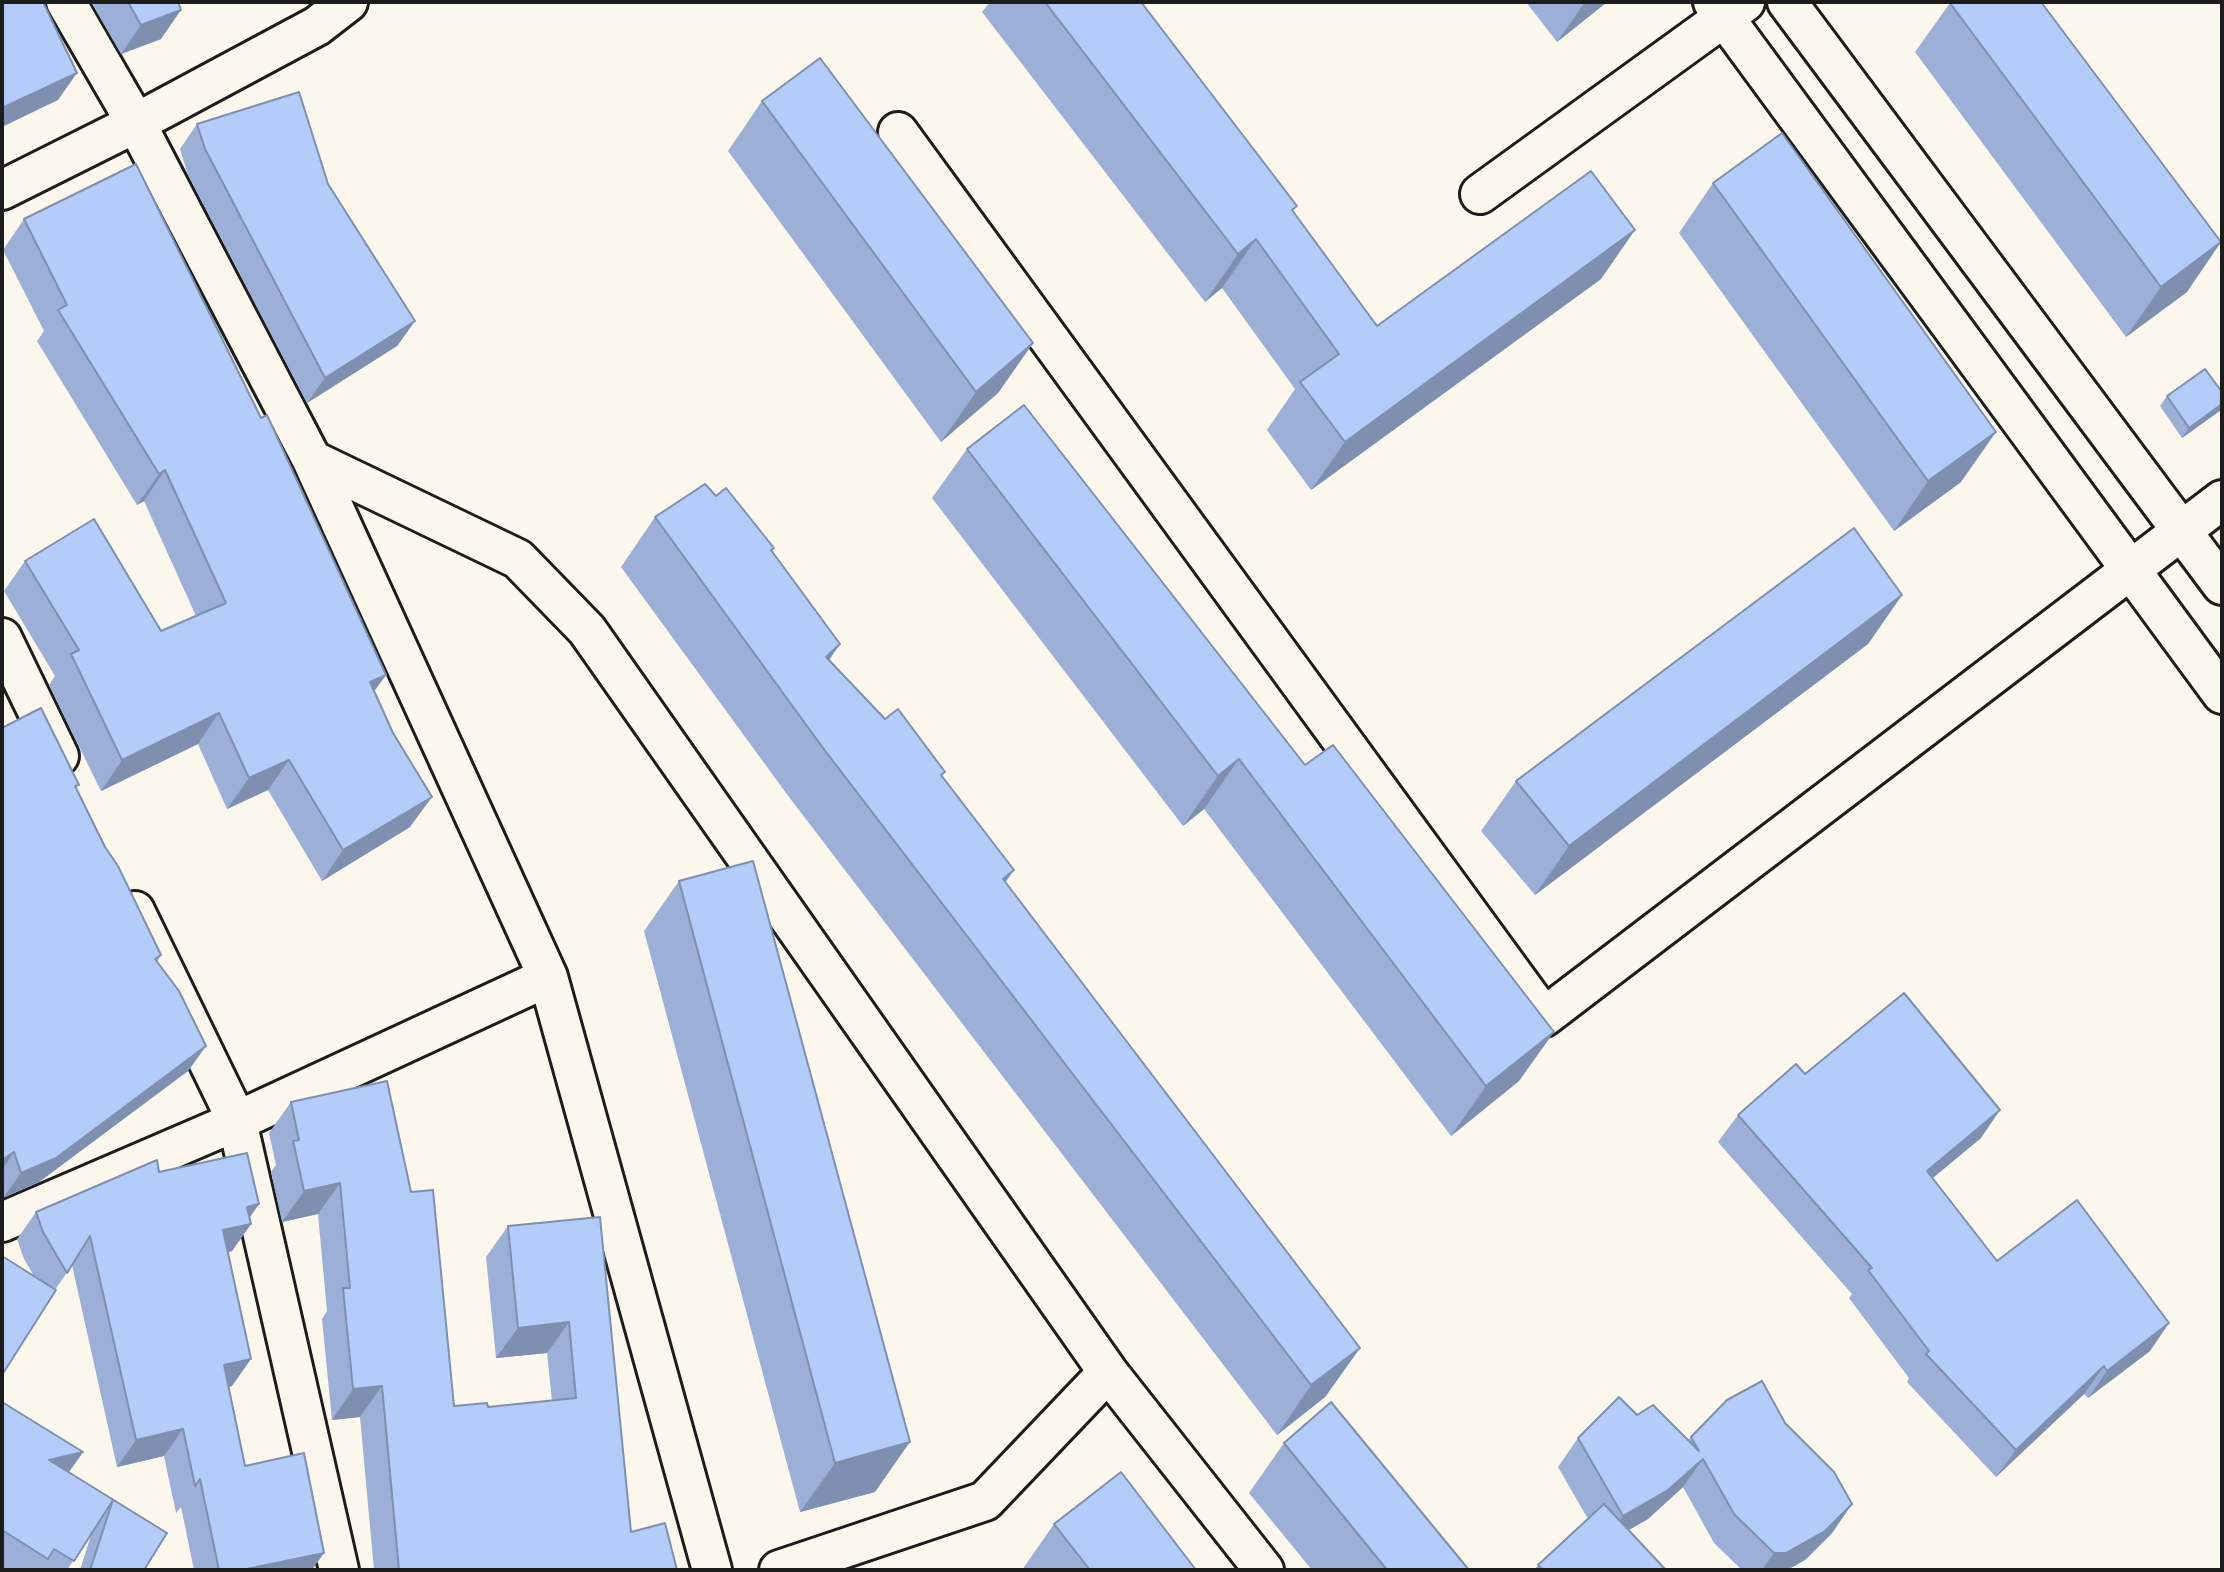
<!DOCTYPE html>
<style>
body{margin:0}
#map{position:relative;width:2224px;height:1572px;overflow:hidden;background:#fbf7ec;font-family:"Playpen Sans",sans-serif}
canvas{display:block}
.frame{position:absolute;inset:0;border:4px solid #1c1c1c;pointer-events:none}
</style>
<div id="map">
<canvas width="2224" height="1572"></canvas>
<div class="frame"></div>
</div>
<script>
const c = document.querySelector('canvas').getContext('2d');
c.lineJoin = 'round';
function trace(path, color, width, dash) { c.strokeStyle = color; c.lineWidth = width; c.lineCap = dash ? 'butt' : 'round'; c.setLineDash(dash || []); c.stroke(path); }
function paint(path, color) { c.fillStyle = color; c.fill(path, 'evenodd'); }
const street = new Path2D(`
 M 66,2 L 136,123 L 312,460 L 548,977 L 712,1570
 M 1713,2 L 2222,694
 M 1787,2 L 2222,585
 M 898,132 L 1544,1017 L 2222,500
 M 2,190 L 136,123 L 317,26 L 348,2
 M 1480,194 L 1745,2
 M 312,460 L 518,559 L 587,630 L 1108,1372 L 1264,1570
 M 2,638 L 59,756
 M 135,911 L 237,1121 L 339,1570
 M 2,1222 L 237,1121 L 548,977
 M 779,1570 L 985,1501 L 1108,1372`);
trace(street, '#1c1c1c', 44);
trace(street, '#fbf7ec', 38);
paint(new Path2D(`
 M 91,2 L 178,2 L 161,39 L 121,54 Z
 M 990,2 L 1141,2 L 1293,212 L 1377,326 L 1601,279 L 1311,490 L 1267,430 L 1295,389 L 1222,288 L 1205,302 L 982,12 Z
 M 1526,2 L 1607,2 L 1557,42 Z
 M 1950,3 L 2187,292 L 2126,337 L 1915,52 Z
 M 762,101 L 1033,343 L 998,393 L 941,442 L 728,151 Z
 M 197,124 L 328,184 L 415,321 L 397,346 L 307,403 L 188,175 L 180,149 Z
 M 1713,183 L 1961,482 L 1894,531 L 1679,233 Z
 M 24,219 L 386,675 L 374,691 L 410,827 L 322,881 L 268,790 L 227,809 L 198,744 L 101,791 L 49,685 L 55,676 L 4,591 L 25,561 L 161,631 L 196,616 L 144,501 L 137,505 L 37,341 L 44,331 L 3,250 Z
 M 2222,392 L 2222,408 L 2221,410 L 2182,438 L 2160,406 L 2167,396 Z
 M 1024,405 L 1519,1081 L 1451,1136 L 1204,809 L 1183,826 L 932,498 L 967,449 Z
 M 716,496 L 774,548 L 772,552 L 840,644 L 829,660 L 885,719 L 942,776 L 1005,882 L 1360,1348 L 1325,1397 L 1277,1435 L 789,797 L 621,567 L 655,517 Z
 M 1902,595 L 1868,644 L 1535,895 L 1481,831 L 1516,781 Z
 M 2,728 L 76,788 L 161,955 L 157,962 L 206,1046 L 188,1071 L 39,1182 L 3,1198 L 2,1192 Z
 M 679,881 L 875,1492 L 800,1512 L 644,931 Z
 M 1805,1074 L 1981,1138 L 1933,1178 L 1997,1261 L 2150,1351 L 2088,1398 L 2084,1394 L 1996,1477 L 1907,1382 L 1909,1378 L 1849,1298 L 1852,1294 L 1718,1142 L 1738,1115 Z
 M 387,1081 L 454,1406 L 488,1407 L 552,1401 L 547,1353 L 496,1358 L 486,1257 L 508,1226 L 600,1217 L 631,1532 L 677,1570 L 374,1570 L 360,1417 L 332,1420 L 322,1319 L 327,1311 L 318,1214 L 282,1222 L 271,1172 L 276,1165 L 269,1133 L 291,1102 Z
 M 159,1172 L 259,1204 L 250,1217 L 251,1224 L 232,1251 L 228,1252 L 232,1386 L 228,1387 L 245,1466 L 312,1570 L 194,1570 L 181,1507 L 176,1513 L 164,1456 L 117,1467 L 72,1265 L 55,1290 L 34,1276 L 24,1259 L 17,1239 L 36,1212 Z
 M 2,1402 L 83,1452 L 69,1472 L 167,1533 L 144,1570 L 80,1570 L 92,1532 L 67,1570 L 4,1570 L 2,1569 Z
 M 1637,1415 L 1688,1440 L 1691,1437 L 1785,1423 L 1852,1504 L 1832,1533 L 1805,1560 L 1787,1570 L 1742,1570 L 1714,1543 L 1683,1487 L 1648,1519 L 1628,1530 L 1666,1570 L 1534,1570 L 1538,1565 L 1588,1519 L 1558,1467 L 1578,1438 Z
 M 1284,1443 L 1469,1570 L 1312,1570 L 1249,1493 Z
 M 1054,1524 L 1196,1570 L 1022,1570 Z`), '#9bafd7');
paint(new Path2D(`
 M 1585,2 L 1607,2 L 1557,42 Z
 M 181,10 L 161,39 L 121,54 L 141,25 Z
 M 77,73 L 58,100 L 2,127 L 2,108 Z
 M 1635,230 L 1601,279 L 1311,490 L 1345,442 Z
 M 1256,239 L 1222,288 L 1205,302 L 1238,254 Z
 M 2221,242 L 2187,292 L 2126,337 L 2161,287 Z
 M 415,321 L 397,346 L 307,403 L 325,378 Z
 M 1033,343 L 998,393 L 941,442 L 976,392 Z
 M 2222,404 L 2222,408 L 2221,410 L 2182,438 L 2189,428 Z
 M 1996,432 L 1961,482 L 1894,531 L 1928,481 Z
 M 165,470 L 144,501 L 137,505 L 159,474 Z
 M 1902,595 L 1868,644 L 1535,895 L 1569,846 Z
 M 840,644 L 806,693 L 791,707 L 826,657 Z
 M 386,675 L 364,705 L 370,682 Z
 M 219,713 L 198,744 L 101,791 L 122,760 Z
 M 1239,759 L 1204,809 L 1183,826 L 1218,776 Z
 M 289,760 L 268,790 L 227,809 L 249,778 Z
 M 432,797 L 410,827 L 322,881 L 343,850 Z
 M 1014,870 L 979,920 L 1003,879 Z
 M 1554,1032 L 1519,1081 L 1451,1136 L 1486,1086 Z
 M 206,1046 L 188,1071 L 39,1182 L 3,1198 L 21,1173 Z
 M 2000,1110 L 1981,1138 L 1908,1198 L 1927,1171 Z
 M 14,1152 L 2,1170 L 2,1160 Z
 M 340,1183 L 318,1214 L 282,1222 L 304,1191 Z
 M 259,1204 L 244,1225 L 251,1224 L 232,1251 L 204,1257 L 223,1230 L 247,1207 Z
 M 569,1322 L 547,1353 L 496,1358 L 518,1328 Z
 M 2169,1323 L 2150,1351 L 2088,1398 L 2107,1371 Z
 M 1360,1348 L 1325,1397 L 1277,1435 L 1311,1385 Z
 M 251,1359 L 232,1386 L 205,1393 L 224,1365 Z
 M 2104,1366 L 2084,1394 L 1996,1477 L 2016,1450 Z
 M 382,1386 L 360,1417 L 332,1420 L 353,1389 Z
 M 183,1429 L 164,1456 L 117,1467 L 136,1440 Z
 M 910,1442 L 875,1492 L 800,1512 L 835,1463 Z
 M 83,1452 L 64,1479 L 49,1460 Z
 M 1703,1459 L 1683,1487 L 1648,1519 L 1603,1545 L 1623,1516 Z
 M 1852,1504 L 1832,1533 L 1805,1560 L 1787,1570 L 1762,1570 L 1774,1553 Z
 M 324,1553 L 312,1570 L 242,1570 Z`), '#7e8faf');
const building = new Path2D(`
 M 2,2 L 43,2 L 77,73 L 2,108 Z
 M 128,2 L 178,2 L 181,10 L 141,25 Z
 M 1045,2 L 1141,2 L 1297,206 L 1292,210 L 1377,326 L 1591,171 L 1635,230 L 1345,442 L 1300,382 L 1339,354 L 1256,239 L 1238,254 Z
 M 1951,2 L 2041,2 L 2221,242 L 2161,287 L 1950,3 Z
 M 820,58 L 1033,343 L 976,392 L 762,101 Z
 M 299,92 L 328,184 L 415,321 L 325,378 L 205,149 L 197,124 Z
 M 1782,133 L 1996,432 L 1928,481 L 1713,183 Z
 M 136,164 L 261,418 L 267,415 L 386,675 L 370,682 L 393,733 L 432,797 L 343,850 L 289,760 L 249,778 L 219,713 L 122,760 L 71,654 L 79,650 L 25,561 L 94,519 L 161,631 L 226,603 L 165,470 L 159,474 L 58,310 L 67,305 L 24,219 Z
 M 2205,369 L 2222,392 L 2222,404 L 2189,428 L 2167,396 Z
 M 1024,405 L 1305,765 L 1333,745 L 1554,1032 L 1486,1086 L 1239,759 L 1218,776 L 967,449 Z
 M 705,484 L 716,496 L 726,488 L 774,548 L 771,550 L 840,644 L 826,657 L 885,719 L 898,709 L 945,772 L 941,775 L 1014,870 L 1003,879 L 1360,1348 L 1311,1385 L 823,748 L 655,517 Z
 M 1854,528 L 1902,595 L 1569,846 L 1516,781 Z
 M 41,708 L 79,785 L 75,786 L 105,847 L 118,866 L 161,955 L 155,959 L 179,991 L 206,1046 L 56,1158 L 21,1173 L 14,1152 L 2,1160 L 2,728 Z
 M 753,861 L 910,1442 L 835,1463 L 679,881 Z
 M 1904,993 L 2000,1110 L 1927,1171 L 1997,1261 L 2077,1200 L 2169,1323 L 2107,1371 L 2104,1366 L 2016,1450 L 1926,1354 L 1929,1351 L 1868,1270 L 1872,1268 L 1738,1115 L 1796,1064 L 1805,1074 Z
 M 387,1081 L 411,1192 L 433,1190 L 454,1406 L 487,1403 L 488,1407 L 576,1398 L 569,1322 L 518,1328 L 508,1226 L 600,1217 L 631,1532 L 665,1523 L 677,1570 L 399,1570 L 382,1386 L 353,1389 L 343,1288 L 350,1288 L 340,1183 L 304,1191 L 293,1141 L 299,1140 L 291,1102 Z
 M 247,1153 L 259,1204 L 247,1207 L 251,1224 L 223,1230 L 251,1359 L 224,1365 L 245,1466 L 304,1453 L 324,1553 L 242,1570 L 219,1570 L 200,1479 L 195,1486 L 183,1429 L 136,1440 L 90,1236 L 67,1273 L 43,1232 L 36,1212 L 157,1160 L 159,1172 Z
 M 2,1256 L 56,1290 L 2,1375 Z
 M 1762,1381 L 1785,1423 L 1834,1472 L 1852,1504 L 1825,1531 L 1786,1553 L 1774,1553 L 1734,1514 L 1703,1459 L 1668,1490 L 1623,1516 L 1578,1438 L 1619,1397 L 1637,1415 L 1653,1405 L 1699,1451 L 1691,1437 L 1727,1400 Z
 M 2,1402 L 83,1452 L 49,1460 L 167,1533 L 144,1570 L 90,1570 L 113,1500 L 74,1561 L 54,1549 L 48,1559 L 2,1530 Z
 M 1331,1402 L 1469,1570 L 1387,1570 L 1284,1443 Z
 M 1121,1472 L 1196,1570 L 1090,1570 L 1054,1524 Z
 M 1604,1504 L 1666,1570 L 1543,1570 L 1538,1565 Z`);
paint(building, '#b4ccfa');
trace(building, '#7e8faf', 2);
</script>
